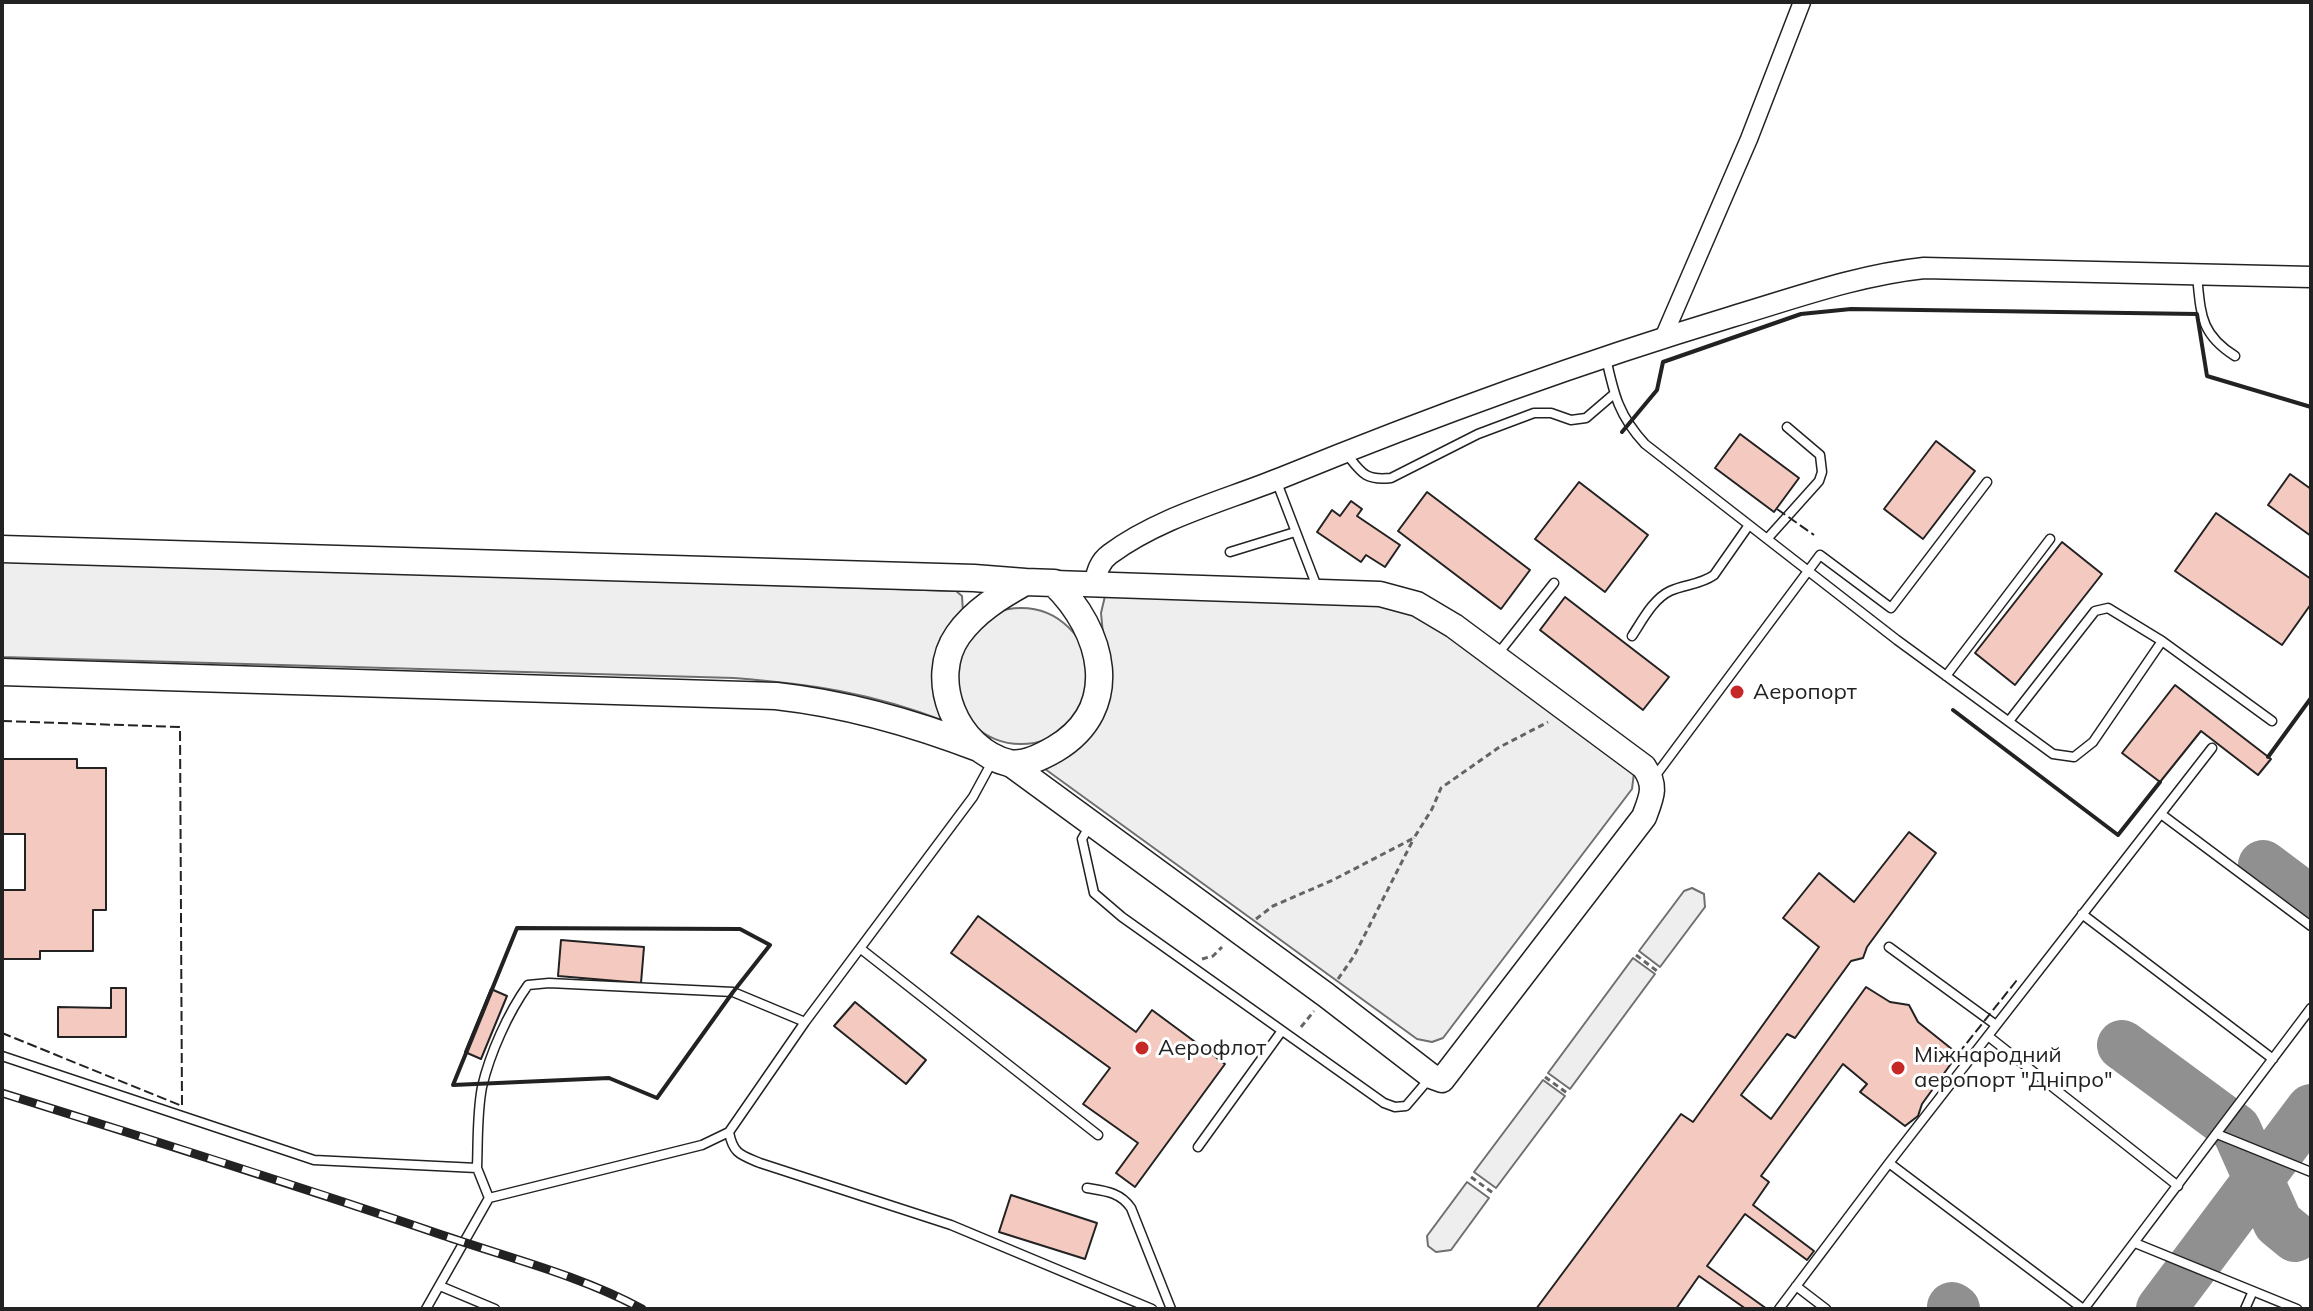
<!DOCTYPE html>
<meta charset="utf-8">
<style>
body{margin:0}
#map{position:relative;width:2313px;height:1311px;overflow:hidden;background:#fff;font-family:Mulish,sans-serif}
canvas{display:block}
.frame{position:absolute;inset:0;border:4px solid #222;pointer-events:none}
</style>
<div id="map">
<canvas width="2313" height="1311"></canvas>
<div class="frame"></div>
</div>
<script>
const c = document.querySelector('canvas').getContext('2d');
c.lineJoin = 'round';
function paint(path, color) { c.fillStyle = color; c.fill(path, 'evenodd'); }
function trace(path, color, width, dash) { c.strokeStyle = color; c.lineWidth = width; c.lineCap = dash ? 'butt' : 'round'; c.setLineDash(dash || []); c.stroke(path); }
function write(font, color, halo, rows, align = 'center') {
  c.font = font + ' Mulish,sans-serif'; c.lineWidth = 6; c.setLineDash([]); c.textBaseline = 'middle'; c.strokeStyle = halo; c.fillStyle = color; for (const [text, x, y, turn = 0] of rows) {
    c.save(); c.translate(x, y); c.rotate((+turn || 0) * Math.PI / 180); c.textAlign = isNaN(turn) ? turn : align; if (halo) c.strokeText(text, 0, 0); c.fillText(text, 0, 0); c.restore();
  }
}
const green = new Path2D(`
 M 2,560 L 956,591 L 962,596 L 963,612 L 944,721 C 872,693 811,684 734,678 L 2,657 Z
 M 1105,596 L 1335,598 L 1422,611 L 1634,773 L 1632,789 L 1443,1038 L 1432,1042 L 1417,1039 L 1045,769 L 1046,764 L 1106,666 L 1101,613 Z
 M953 676a68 68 0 1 1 136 0a68 68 0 1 1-136 0Z
 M 1692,888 L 1704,894 L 1705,907 L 1660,967 L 1639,951 L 1684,891 Z
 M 1633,958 L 1655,974 L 1570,1089 L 1548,1073 Z
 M 1543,1080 L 1565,1096 L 1496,1188 L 1474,1172 Z
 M 1467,1182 L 1489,1198 L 1451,1250 L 1436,1252 L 1428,1246 L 1427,1236 Z`);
paint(green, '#eee');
trace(green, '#6f6f6f', 2);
trace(new Path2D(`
 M 2263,865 L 2311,901
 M 2122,1045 L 2236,1129 L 2278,1223 L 2295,1237
 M 1952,1307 L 1955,1309
 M 2161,1309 L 2311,1109`), '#909090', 50);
const building = new Path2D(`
 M 1740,434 L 1799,478 L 1774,512 L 1715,468 Z
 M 1936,441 L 1975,471 L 1923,539 L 1884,509 Z
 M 2290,474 L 2311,489 L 2311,536 L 2268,505 Z
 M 1579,482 L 1648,535 L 1605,592 L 1535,539 Z
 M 1427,492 L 1530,570 L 1501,609 L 1398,531 Z
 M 1351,501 L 1362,509 L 1357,516 L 1400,545 L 1385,567 L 1366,555 L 1361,562 L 1317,532 L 1332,510 L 1340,516 Z
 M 2216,513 L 2311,579 L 2311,604 L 2282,645 L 2175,571 Z
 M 2062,542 L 2102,574 L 2015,685 L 1975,653 Z
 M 1565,597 L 1669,677 L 1643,710 L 1540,630 Z
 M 2175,685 L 2271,759 L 2258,775 L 2201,731 L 2160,782 L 2122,753 Z
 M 2,759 L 77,759 L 77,768 L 106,768 L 106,910 L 93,910 L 93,951 L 40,951 L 40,959 L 2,959 L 2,890 L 25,890 L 25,834 L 2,834 Z
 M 1909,832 L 1936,853 L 1867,947 L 1863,958 L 1851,961 L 1795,1038 L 1787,1034 L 1741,1095 L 1771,1119 L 1866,987 L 1890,1002 L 1909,1005 L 1918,1022 L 1958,1054 L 1922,1104 L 1918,1116 L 1905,1126 L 1860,1092 L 1867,1084 L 1843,1064 L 1761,1176 L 1769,1182 L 1753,1205 L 1814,1251 L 1807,1260 L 1745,1214 L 1707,1266 L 1767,1309 L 1746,1309 L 1699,1276 L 1676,1309 L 1536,1309 L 1681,1114 L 1693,1122 L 1819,947 L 1783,918 L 1819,873 L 1854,902 Z
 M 978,916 L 1136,1032 L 1152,1010 L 1225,1064 L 1135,1187 L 1116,1173 L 1138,1143 L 1083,1104 L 1110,1068 L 951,953 Z
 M 561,940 L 644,947 L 641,983 L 558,976 Z
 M 111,988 L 126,988 L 126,1037 L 58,1037 L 58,1007 L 111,1008 Z
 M 491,989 L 507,996 L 481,1059 L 465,1052 Z
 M 855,1002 L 926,1060 L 906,1084 L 834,1026 Z
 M 1011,1195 L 1097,1223 L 1085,1259 L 999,1232 Z`);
paint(building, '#f3c9c0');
trace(building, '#222', 2);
const service = new Path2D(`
 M 2197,276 C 2201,314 2200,334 2235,356
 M 1606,358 C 1614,395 1619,416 1645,444 L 1897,640 L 2053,754 L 2074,757 L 2093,742 L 2162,641
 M 1345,452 C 1361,472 1364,481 1391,478 L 1478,434 L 1534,413 L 1551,413 L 1571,420 L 1586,418 L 1614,394
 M 1276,480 L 1317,587
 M 1767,539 L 1819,481 L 1822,472 L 1820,455 L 1787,427
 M 1230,552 L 1295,532
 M 1632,636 C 1642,621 1653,599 1670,591 C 1685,584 1700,585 1714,575 L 1749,525
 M 1497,655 L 1554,583
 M 1946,676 L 2050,539
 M 2009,721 L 2095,611 L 2108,608 L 2162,641 L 2272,721
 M 1653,779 L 1820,555 L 1891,608 L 1987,482
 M 2161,814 L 2311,926
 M 1089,827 L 1082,839 L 1094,893 L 1122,917 L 1384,1103 L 1395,1107 L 1406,1106 L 1429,1079
 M 2082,914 L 2273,1059
 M 1889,947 L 1996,1025
 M 861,949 L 1098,1135
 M 1988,1036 L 2178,1186
 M 2,1056 L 314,1160 L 477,1168 L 489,1198 L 426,1309
 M 729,1132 C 733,1154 741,1155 760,1163 L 951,1225 L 1152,1309
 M 2217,1134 L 2311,1172
 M 1198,1147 L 1281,1032
 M 1889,1163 L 2083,1309
 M 477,1168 C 478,1141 477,1113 482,1087 C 490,1053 508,1013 528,985 L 549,983 L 733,992 L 805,1022
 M 1087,1188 C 1105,1191 1120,1192 1131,1208 L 1171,1309
 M 489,1198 L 702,1145 L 729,1132 L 805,1022 L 973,797 L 992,762
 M 2135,1243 L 2297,1309
 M 440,1286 L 495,1309
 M 1796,1286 L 1826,1309
 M 1779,1309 L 1889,1163 L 2212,748
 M 2084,1309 L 2311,1008
 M 2245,1309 L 2253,1291`);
const minor = new Path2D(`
 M 1663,338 L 1749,139 L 1802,2`);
const tertiary = new Path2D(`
 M 1094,585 C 1097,572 1099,562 1110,554 C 1160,517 1224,501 1281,478 C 1428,418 1579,363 1731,317 C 1795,298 1858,275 1924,268 L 2311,277`);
const secondary = new Path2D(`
 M 1009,763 L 1326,995 L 1431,1076 L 1442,1080 L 1644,817 C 1652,796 1657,786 1644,767 L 1454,626 L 1417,604 L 1380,594 L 1054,583`);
const primary = new Path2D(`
 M 2,549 L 974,578 L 1025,582
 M 1025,582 L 1054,583 C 1103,630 1124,708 1055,749 C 1043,756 1024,766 1009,763 C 956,750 927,679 958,635 C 975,611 1000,596 1025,582 Z
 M 2,672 L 776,696 C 848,704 914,723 981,749`);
trace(service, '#222', 11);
trace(minor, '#222', 19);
trace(tertiary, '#222', 23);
trace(secondary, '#222', 27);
trace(primary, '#222', 29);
trace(new Path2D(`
 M 1256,919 L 1273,906 L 1333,880 L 1414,838 L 1432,809 L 1441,788 L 1498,748 L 1548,722
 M 1636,955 L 1657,971
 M 1202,959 L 1213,956 L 1222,947
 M 1338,979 L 1354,956 L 1414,838
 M 1301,1027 L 1314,1011
 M 1545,1077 L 1567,1093
 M 1471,1177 L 1493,1193`), '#646464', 3, [6, 4]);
trace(service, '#fff', 8);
trace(minor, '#fff', 16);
trace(tertiary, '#fff', 20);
trace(secondary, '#fff', 24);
trace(primary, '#fff', 26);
const rail = new Path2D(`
 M 2,1093 C 149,1139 296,1185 442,1235 C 509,1258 579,1275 642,1309`);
trace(rail, '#222', 9);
trace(rail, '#fff', 6, [18]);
trace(new Path2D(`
 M 1777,509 L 1814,535
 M 2,721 L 180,727 L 182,1106 L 2,1033
 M 1958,1054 L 2017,980`), '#222', 2, [10, 4]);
trace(new Path2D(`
 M 1622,432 L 1657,390 L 1663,362 L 1801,314 L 1851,309 L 2197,314 L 2207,376 L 2311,407
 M 1953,710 L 2118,835 L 2160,782
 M 2268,757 L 2311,698
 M 517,928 L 740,929 L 770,945 L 733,992 L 657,1098 L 609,1078 L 453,1085 Z`), '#222', 4);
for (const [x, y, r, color] of [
 [1737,692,8,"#c62828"],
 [1142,1048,8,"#c62828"],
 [1898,1068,8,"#c62828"]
]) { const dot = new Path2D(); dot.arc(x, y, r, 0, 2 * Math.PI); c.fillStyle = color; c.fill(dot); trace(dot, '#fff', 3); }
write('22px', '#222', '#fff', [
 ["Аеропорт",1753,692],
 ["Аерофлот",1158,1048],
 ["Міжнародний",1914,1055],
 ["аеропорт \"Дніпро\"",1914,1080]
], 'left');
</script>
